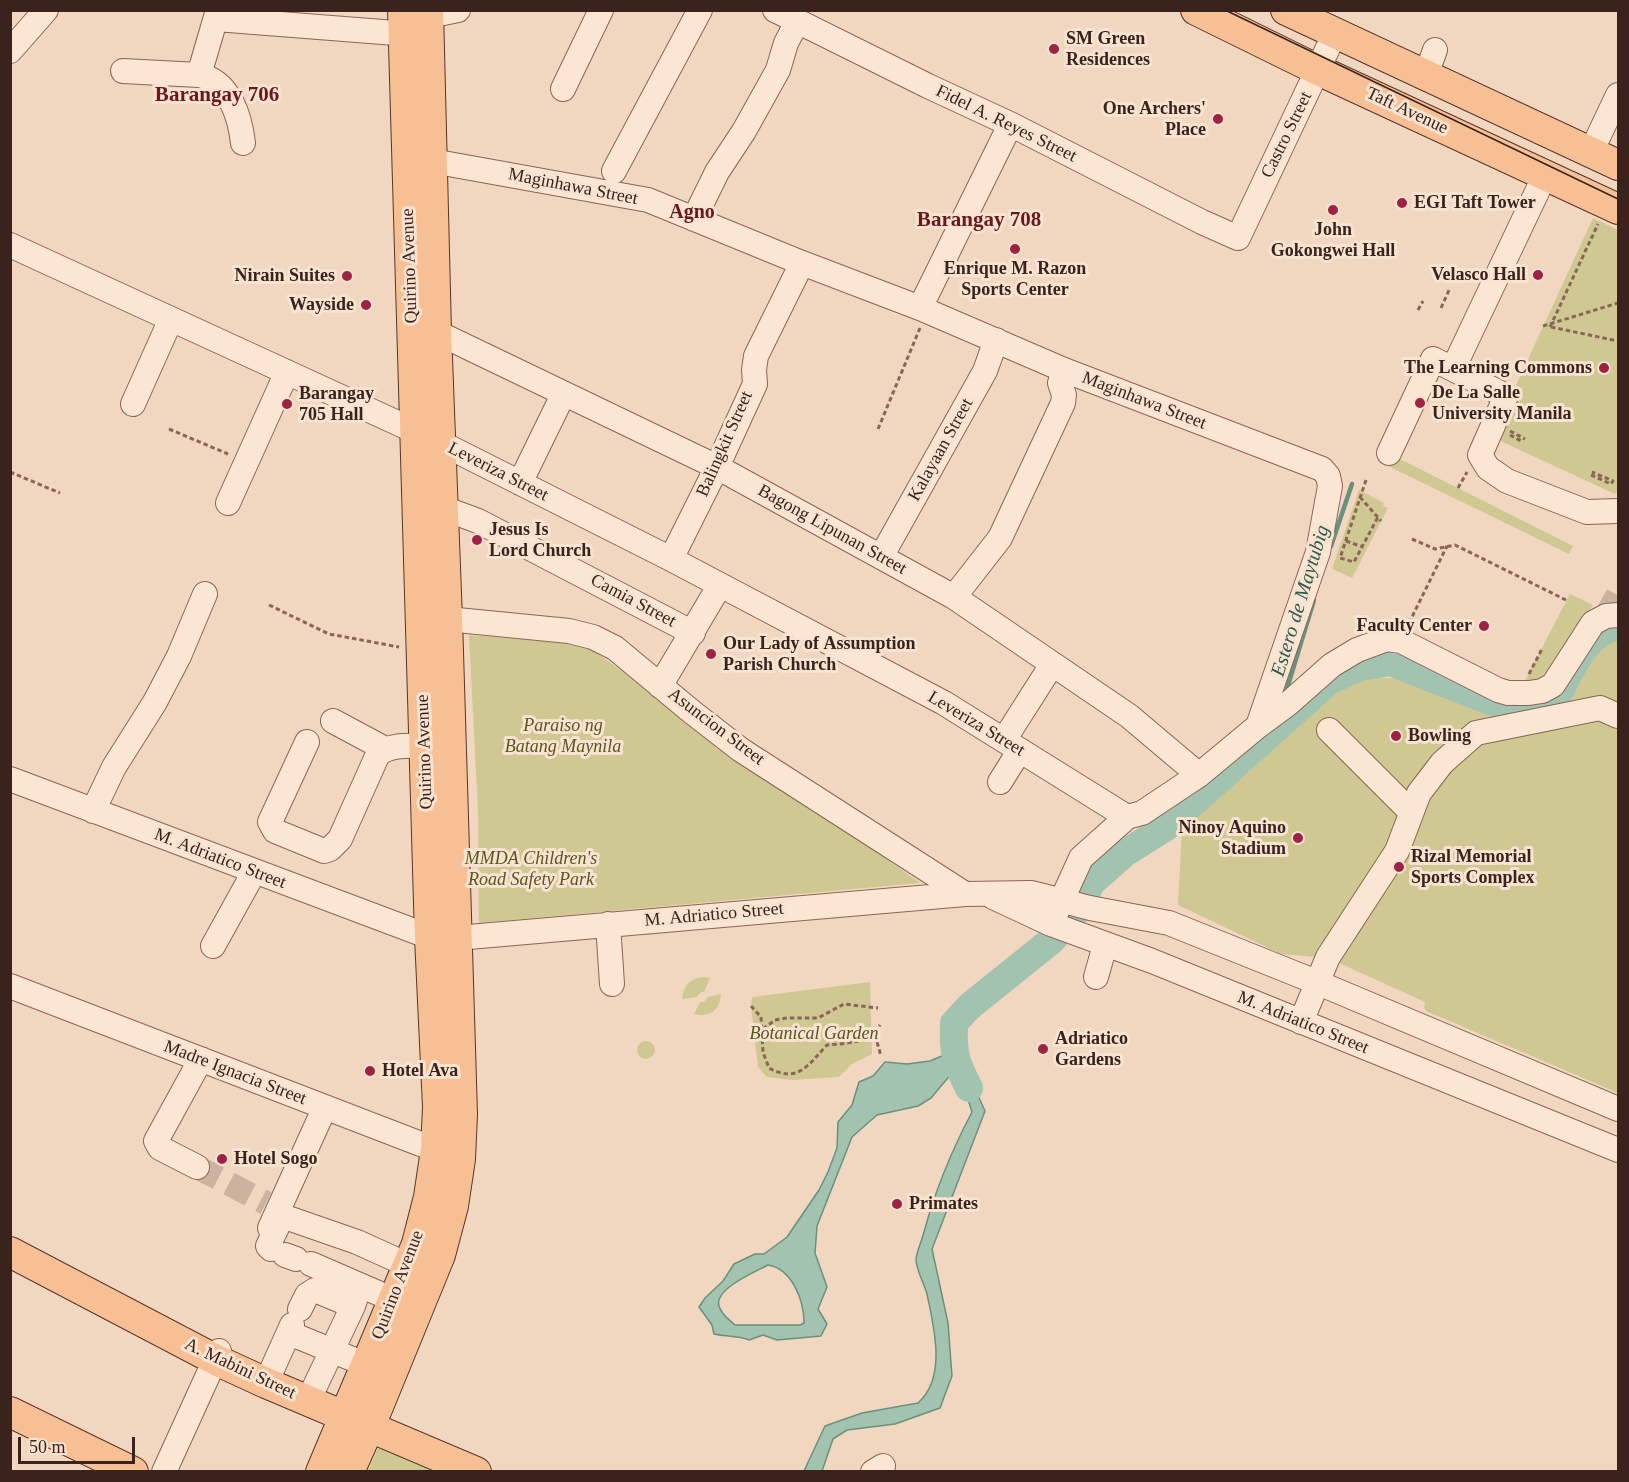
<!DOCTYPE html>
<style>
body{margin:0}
#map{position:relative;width:1629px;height:1482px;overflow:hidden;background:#f1d6c0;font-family:Georgia,serif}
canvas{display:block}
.frame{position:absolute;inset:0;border:12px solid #3a231c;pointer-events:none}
.scale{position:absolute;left:18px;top:1437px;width:117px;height:27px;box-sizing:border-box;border:3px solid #3a231c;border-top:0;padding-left:8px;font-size:18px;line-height:21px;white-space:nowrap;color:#3a231c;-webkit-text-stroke:4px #f8e2d0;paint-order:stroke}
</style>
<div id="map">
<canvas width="1629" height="1482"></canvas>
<div class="frame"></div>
<div class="scale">50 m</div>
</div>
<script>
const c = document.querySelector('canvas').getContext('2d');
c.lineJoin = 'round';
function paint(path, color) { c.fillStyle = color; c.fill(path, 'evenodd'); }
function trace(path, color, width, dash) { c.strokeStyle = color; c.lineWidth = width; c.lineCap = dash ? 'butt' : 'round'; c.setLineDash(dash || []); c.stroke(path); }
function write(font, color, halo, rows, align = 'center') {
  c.font = font + ' Georgia,serif'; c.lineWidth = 6; c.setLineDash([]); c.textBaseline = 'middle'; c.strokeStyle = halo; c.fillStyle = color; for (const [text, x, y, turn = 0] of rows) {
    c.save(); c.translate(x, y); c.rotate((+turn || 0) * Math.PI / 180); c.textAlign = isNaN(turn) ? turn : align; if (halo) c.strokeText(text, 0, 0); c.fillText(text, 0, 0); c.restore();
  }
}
paint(new Path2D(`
 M 1593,218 L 1618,230 L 1618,488 L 1615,494 L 1494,438 L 1518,381 Z
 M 1394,456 L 1573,546 L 1569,554 L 1388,466 Z
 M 1359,490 L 1384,503 L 1383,506 L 1388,508 L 1352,578 L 1332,569 Z
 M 1570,594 L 1593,605 L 1557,671 L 1521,688 Z
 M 469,635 L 584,644 L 920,883 L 479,923 L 478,811 Z
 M 1618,636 L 1618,1093 L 1426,1011 L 1424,1007 L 1425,1002 L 1328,958 L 1281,954 L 1178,905 L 1182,828 L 1332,692 L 1367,676 L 1399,679 L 1527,720 L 1561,706 L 1599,637 Z
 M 703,977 L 710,978 L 704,992 L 701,992 L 697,997 L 682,999 C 683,986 690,978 703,977 Z
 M 870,982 L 872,1054 L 852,1064 L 839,1077 L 792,1080 L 767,1077 L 758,1067 L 751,1006 L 752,997 Z
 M 721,994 C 720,1010 710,1018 694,1014 L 700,1002 L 704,1002 L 708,997 Z
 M637 1050a9 9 0 1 1 18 0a9 9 0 1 1-18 0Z
 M 379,1445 L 436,1470 L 367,1472 Z`), '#d0c893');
const water = new Path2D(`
 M 961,1048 L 966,1069 L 985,1111 L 932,1249 L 948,1323 L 952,1376 L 940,1408 L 895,1424 L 847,1430 L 833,1439 L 822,1471 L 804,1471 L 825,1426 L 862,1413 L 918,1403 C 947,1377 934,1328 927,1294 C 924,1283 916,1270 916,1259 C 917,1251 922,1240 924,1232 C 935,1191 952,1150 972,1112 L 967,1096 L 952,1073 L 931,1098 L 918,1106 L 877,1115 L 852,1137 L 817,1226 L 815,1253 L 827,1287 L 818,1309 L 827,1324 L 821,1336 L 777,1340 L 763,1335 L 749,1340 C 737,1335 726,1337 714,1334 L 712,1325 L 699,1307 L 705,1298 L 723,1281 L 734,1264 L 755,1254 L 764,1254 L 787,1237 L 819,1190 L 828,1172 L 837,1148 L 838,1122 L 852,1105 L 859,1082 L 873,1076 L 885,1062 L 907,1064 L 930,1061 ZM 768,1265 C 792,1269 804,1300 804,1323 L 800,1325 L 735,1325 C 729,1320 721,1314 719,1306 C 714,1289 755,1272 768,1265 Z`);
paint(water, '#a3c3b1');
trace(water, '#69917d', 1.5);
trace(new Path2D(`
 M 1331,546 L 1352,484
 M 1286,692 L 1314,600`), '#69917d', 4.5);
trace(new Path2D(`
 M 969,1088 C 955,1061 953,1054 954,1023 L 970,1006 L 1052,940 L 1080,907 L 1091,883 L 1125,853 L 1165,828 L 1329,681 L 1360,667 L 1390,662 L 1495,703 L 1535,704 L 1555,701 C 1569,674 1584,632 1618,627`), '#a3c3b1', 28);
trace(new Path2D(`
 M 1606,616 L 1618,594
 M 197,1167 L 266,1203`), '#ccb29f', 24, [24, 12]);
const minor = new Path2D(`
 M 775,10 L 928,86 L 1012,125 L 1202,222 L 1238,238 L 1335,33
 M 429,16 L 458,10
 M 216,19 L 421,35
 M 10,51 L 46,10
 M 123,71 L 199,75 L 218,10
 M 199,75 C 229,81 240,116 243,143
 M 1426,75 L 1435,50
 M 563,89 L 601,10
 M 1591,152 L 1618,95
 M 432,161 L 648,200 L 802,263 L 920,308 L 1064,370 L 1322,469 L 1328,476 L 1330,486 L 1318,552 L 1258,726
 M 614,171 L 700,10
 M 694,219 L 717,172 L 744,131 L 778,70 L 786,43 L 797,22
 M 10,245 L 441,443 L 671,559 L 944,703 L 1127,817
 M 920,308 L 1010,125
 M 436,332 L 717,467 L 954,597 L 1129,716 L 1199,775
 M 1453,369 L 1545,175
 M 133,404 L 171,319
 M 1389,453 L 1433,359 L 1506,396 L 1480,455 L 1488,468 L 1507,481 L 1587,512 L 1617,511
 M 520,483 L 561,399
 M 228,503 L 287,372
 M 443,508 L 478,521 L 693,633
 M 881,557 L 985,371 L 996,340
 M 671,559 L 717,467 L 755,384 L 754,370 L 756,356 L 802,263
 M 954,597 L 1000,538 L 1063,403 L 1064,395 L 1060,383 L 1064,370
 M 447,619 L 569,631 L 593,637 L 615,648 L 692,712 L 741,750 L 965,894
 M 660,686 L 720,585
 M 333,721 L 385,749
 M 1329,730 L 1411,812
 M 1004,740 L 1046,674
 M 307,742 L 270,822 L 275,831 L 324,851 L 330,849 L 340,839 L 378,754 C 392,744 408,746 424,746
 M 10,779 L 430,937 L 457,938 L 965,894 L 1032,893 L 1090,908 L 1169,923 L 1316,982 L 1618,1109
 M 1000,782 L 1020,750
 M 93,811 L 114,767 L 155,702 L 179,656 L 205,594
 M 993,897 L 1051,924 L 1152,961 L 1618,1150
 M 608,924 L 612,984
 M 1051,924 L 1081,858 L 1127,817 L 1142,813 L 1199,775 L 1258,726 L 1289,703 L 1332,665 L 1357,650 L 1387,639 L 1401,641 L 1498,690 L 1508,693 L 1529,693 L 1542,691 L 1553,685 L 1593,623 L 1606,616 L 1618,615
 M 213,946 L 254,872
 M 1096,977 L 1105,945
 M 10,986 L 452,1156
 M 1301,1022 L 1328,957 L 1397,851 L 1419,793 L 1442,763 L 1476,733 L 1600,708 L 1618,716
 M 197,1167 L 160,1148 L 156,1141 L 201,1059
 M 270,1228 L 325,1107
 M 271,1249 L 268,1246 L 281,1219 L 285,1217 L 357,1242 L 408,1265
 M 285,1255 L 296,1259
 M 311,1264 L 394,1300
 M 300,1309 L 307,1295 L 315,1290 L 353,1306 L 358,1291
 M 289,1333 L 367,1365
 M 266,1383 L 292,1325
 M 308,1401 L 353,1306
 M 164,1472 L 219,1351
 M 873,1472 L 883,1466`);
const major = new Path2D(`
 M 1196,10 L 1318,70 L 1618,209
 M 1286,10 L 1618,165
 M 10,1252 L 216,1360 L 266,1383 L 476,1472
 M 10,1412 L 133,1472
 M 321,1472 L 417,1244 L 429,1197 L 436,1150 L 438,1107 L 430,937 L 403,10
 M 349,1472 L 377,1409 L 440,1255 L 453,1206 L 460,1159 L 462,1114 L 447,619 L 436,332 L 428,10`);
trace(minor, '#8b6556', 26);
trace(major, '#58352b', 32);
trace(new Path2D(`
 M 1441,308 L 1450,288
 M 1418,310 L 1423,301
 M 1543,326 L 1618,303
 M 1550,327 L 1598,224
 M 1551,327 L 1618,341
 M 169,429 L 228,454
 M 878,429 L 920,328
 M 1510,431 L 1525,439
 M 1510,435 L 1523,442
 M 10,472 L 60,493
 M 1591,475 L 1611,484 L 1613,481 L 1592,472
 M 1366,480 L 1340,558 L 1354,562 L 1378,517
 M 1458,488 L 1467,472
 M 1360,497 L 1381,521
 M 1412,539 L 1435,549 L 1455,545 L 1566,600
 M 1346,541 L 1363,547
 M 269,605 L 329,634 L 399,647
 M 1409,623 L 1447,546
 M 1529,674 L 1542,649
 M 751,1006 L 761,1017 L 763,1052 L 769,1068 C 798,1084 808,1065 827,1045 C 846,1043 869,1044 880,1025
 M 763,1029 L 775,1020 L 787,1018 L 818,1018 L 844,1004 L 878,1008
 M 875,1035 L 881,1056`), '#8b6556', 3, [4.5, 3]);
trace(minor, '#fbe5d3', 24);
trace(major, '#f7c094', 30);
trace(new Path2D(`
 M 1225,10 L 1618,199`), '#3a231c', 1.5);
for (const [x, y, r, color] of [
 [1054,49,6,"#9e2242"],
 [1218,119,6,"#9e2242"],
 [1402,203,6,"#9e2242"],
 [1333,210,6,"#9e2242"],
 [1015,249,6,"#9e2242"],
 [1538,275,6,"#9e2242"],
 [347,276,6,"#9e2242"],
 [366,305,6,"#9e2242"],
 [1604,368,6,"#9e2242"],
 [1420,403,6,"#9e2242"],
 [287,404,6,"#9e2242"],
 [477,540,6,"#9e2242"],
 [1484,626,6,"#9e2242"],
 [711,654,6,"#9e2242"],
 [1396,736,6,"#9e2242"],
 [1298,838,6,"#9e2242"],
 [1399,867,6,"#9e2242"],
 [1043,1049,6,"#9e2242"],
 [370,1071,6,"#9e2242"],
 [222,1159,6,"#9e2242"],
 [897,1204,6,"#9e2242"]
]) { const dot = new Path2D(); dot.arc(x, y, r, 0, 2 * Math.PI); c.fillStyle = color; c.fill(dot); trace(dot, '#f8e2d0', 2); }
write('bold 18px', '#3a231c', '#f8e2d0', [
 ["SM Green",1066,39],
 ["Residences",1066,60],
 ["One Archers'",1206,109,"right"],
 ["Place",1206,130,"right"],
 ["EGI Taft Tower",1414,203],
 ["John",1333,230,"center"],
 ["Gokongwei Hall",1333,251,"center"],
 ["Enrique M. Razon",1015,269,"center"],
 ["Sports Center",1015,290,"center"],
 ["Velasco Hall",1526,275,"right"],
 ["Nirain Suites",335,276,"right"],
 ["Wayside",354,305,"right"],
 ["The Learning Commons",1592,368,"right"],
 ["De La Salle",1432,393],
 ["University Manila",1432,414],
 ["Barangay",299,394],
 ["705 Hall",299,415],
 ["Jesus Is",489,530],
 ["Lord Church",489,551],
 ["Faculty Center",1472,626,"right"],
 ["Our Lady of Assumption",723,644],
 ["Parish Church",723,665],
 ["Bowling",1408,736],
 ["Ninoy Aquino",1286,828,"right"],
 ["Stadium",1286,849,"right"],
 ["Rizal Memorial",1411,857],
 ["Sports Complex",1411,878],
 ["Adriatico",1055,1039],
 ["Gardens",1055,1060],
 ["Hotel Ava",382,1071],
 ["Hotel Sogo",234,1159],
 ["Primates",909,1204]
], 'left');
write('18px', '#3a231c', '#f8e2d0', [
 ["Taft Avenue",1407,111,25],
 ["Fidel A. Reyes Street",1006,124,26],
 ["Castro Street",1287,135,-64],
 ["Maginhawa Street",573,187,11],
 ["Quirino Avenue",410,266,-92],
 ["Maginhawa Street",1144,401,21],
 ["Balingkit Street",725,444,-66],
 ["Kalayaan Street",941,450,-61],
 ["Leveriza Street",498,472,27],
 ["Bagong Lipunan Street",832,530,29],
 ["Camia Street",633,601,28],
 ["Leveriza Street",976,724,31],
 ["Asuncion Street",716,727,37],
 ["Quirino Avenue",425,752,-92],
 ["M. Adriatico Street",220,859,21],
 ["M. Adriatico Street",714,915,-5],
 ["M. Adriatico Street",1303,1023,22],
 ["Madre Ignacia Street",235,1073,21],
 ["Quirino Avenue",398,1285,-69],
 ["A. Mabini Street",240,1369,25]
]);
write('italic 18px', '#575721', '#f8e2d0', [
 ["Paraiso ng",563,726],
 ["Batang Maynila",563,747],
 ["MMDA Children's",531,859],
 ["Road Safety Park",531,880],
 ["Botanical Garden",814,1034]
]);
write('bold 20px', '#69181b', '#f8e2d0', [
 ["Agno",692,213]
]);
write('italic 20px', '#2a5a4b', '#f8e2d0', [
 ["Estero de Maytubig",1301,601,-73]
]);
write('bold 21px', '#69181b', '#f8e2d0', [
 ["Barangay 706",217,96],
 ["Barangay 708",979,221]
]);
</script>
